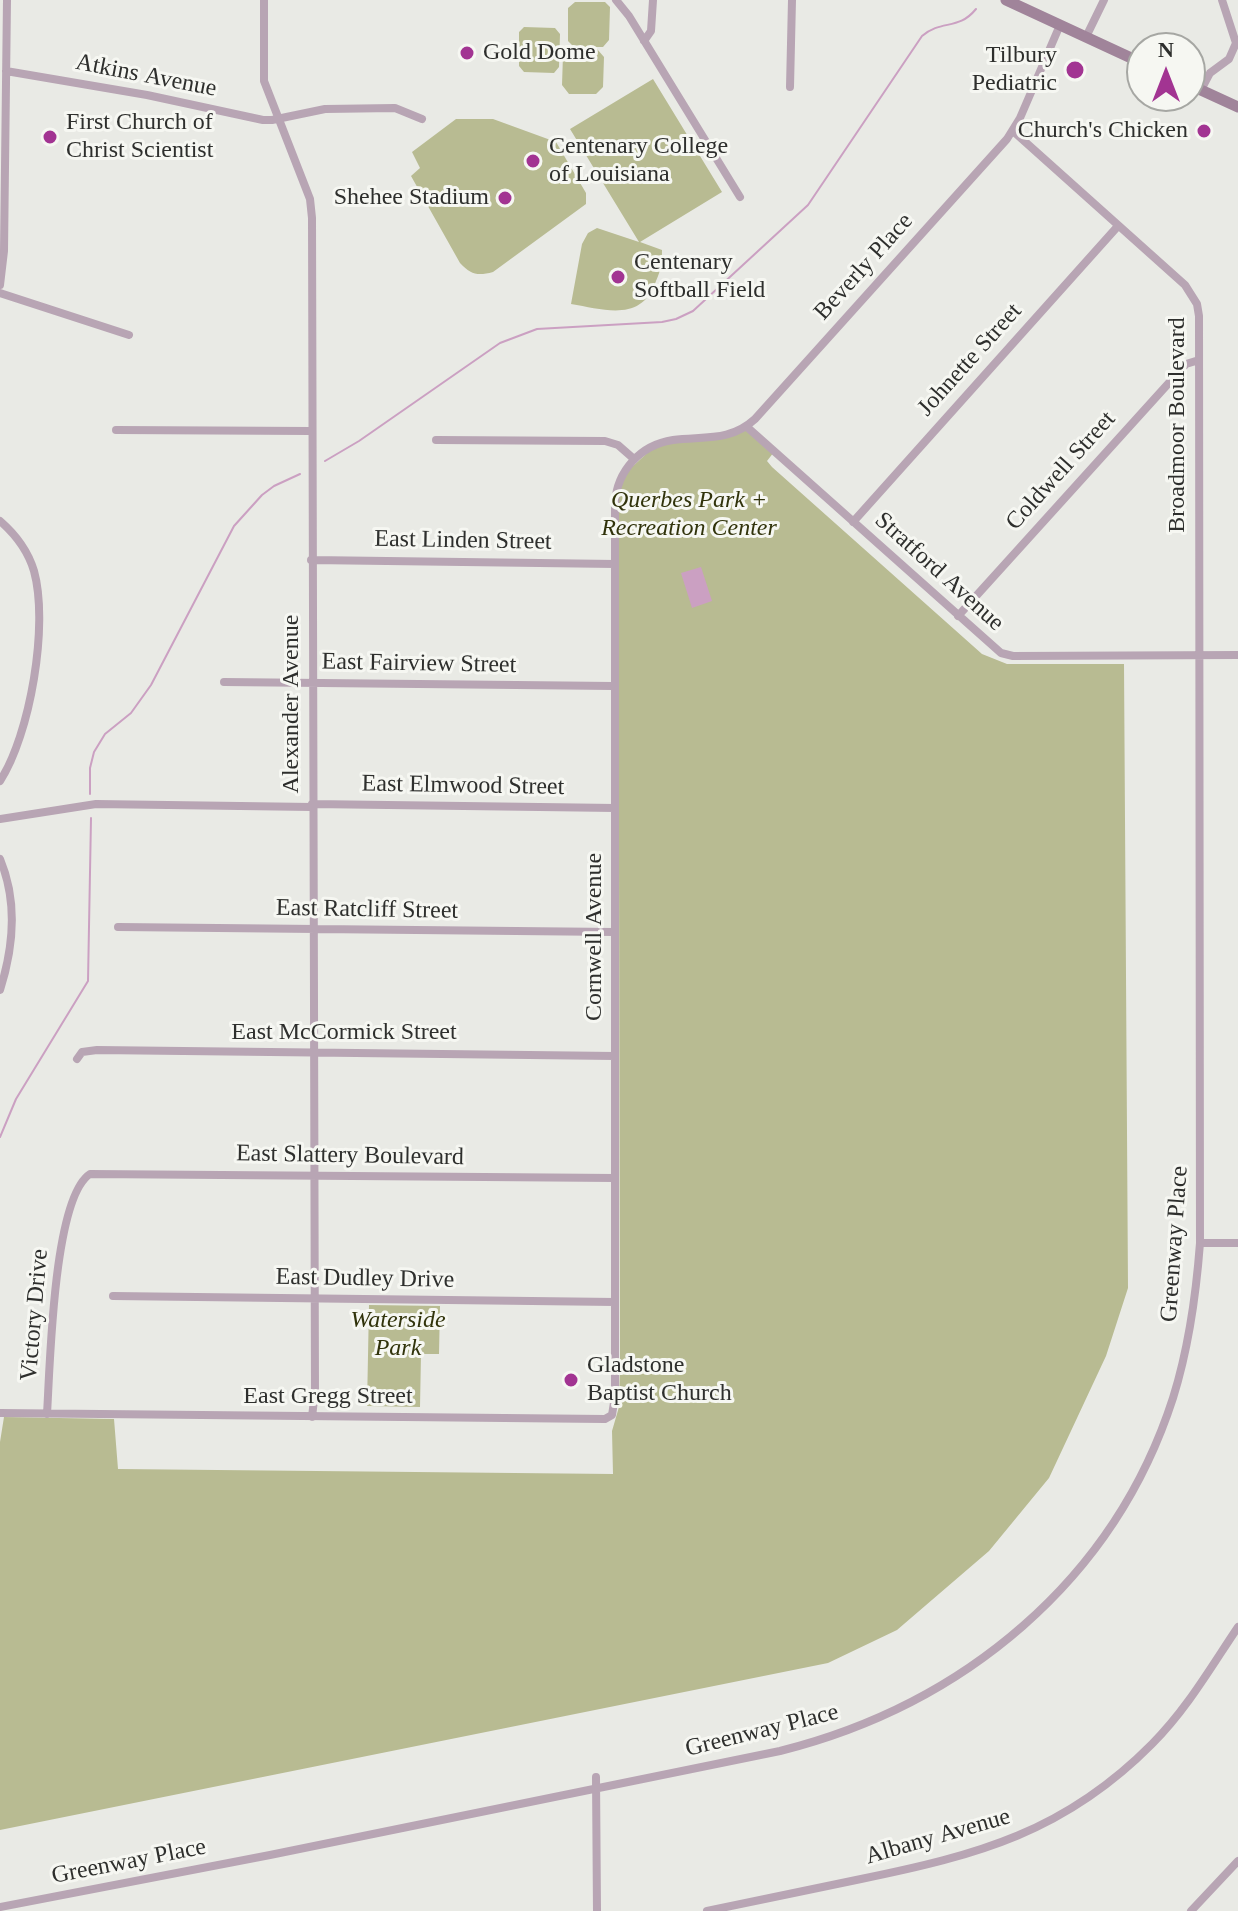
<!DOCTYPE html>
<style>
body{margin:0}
#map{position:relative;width:1238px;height:1911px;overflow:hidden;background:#e9eae5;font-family:"Times New Roman",serif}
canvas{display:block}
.north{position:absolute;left:1126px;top:32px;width:80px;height:80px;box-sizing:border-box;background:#f6f7f2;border:2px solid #a6a7a3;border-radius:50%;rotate:0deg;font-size:22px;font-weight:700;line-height:32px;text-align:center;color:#2e2f2d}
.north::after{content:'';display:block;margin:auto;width:28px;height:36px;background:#a23492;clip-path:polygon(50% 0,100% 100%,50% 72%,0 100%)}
</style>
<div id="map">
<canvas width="1238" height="1911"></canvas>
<div class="north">N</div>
</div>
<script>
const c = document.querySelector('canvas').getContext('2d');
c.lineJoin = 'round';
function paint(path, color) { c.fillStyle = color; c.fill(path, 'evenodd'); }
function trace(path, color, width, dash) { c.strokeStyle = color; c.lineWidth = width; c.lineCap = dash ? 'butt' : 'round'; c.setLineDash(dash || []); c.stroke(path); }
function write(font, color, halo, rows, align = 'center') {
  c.font = font + ' "Times New Roman",serif'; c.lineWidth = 6; c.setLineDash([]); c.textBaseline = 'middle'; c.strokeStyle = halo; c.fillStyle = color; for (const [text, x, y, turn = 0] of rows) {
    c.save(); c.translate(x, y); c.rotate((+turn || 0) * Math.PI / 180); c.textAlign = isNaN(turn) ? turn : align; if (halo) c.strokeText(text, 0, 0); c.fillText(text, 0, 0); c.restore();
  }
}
paint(new Path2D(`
 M 575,2 L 605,2 L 610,7 L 609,40 L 603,47 L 574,47 L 568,41 L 568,8 Z
 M 524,27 L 555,28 L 560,34 L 559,67 L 554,73 L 524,72 L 519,66 L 519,32 Z
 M 570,49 L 597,49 L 604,57 L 603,87 L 596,94 L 569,94 L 562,85 L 563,55 Z
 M 653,79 L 722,192 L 640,242 L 662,250 C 662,262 661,270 656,281 C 642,322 606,310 571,304 L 582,244 L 588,233 L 597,228 L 639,242 L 570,129 Z
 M 456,119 L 493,119 L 556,142 L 586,193 L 586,204 L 493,272 C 478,276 471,275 460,263 L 411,176 L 420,168 L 412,152 Z
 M 747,427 L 774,452 L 767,461 L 772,467 L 982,654 L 1007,664 L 1124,664 L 1128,1288 L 1106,1356 L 1049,1478 L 989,1551 L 897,1630 L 828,1663 L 0,1830 L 0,1442 L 4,1417 L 114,1419 L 118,1469 L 613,1474 L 612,1431 L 619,1407 L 620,1361 L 619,866 L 615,503 L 621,477 L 656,445 L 708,439 Z
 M 369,1305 L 440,1306 L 439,1354 L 421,1354 L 420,1407 L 367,1406 Z`), '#b8bb92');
paint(new Path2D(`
 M 701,567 L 712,601 L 692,608 L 681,573 Z`), '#cba0c2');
trace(new Path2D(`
 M 325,461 L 359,441 L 500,343 L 537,329 L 662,322 L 676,319 L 693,311 L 808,205 L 922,36 C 942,19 958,31 976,9
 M 90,794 L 90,768 L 94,752 L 105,734 L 131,713 L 151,685 L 234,526 L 262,495 L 274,486 L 300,474
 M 0,1137 L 16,1099 L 88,981 L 91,818`), '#cba0c2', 2);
trace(new Path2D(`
 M 264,0 L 264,81 L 310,199 L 312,218 L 315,1391 L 312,1417
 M 616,0 L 629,16 L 740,197
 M 1086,37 L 1104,0
 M 644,41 L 651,31 L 653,0
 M 6,71 L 147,95 L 263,120 L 272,120 L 325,109 L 395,108 L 422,119
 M 790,87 L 792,0
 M 1201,90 L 1210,73 L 1229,59 L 1236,43 L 1222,0
 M 0,285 L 4,251 L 7,0
 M 0,293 L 129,335
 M 747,427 L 1001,653 L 1013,656 L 1238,655
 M 116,430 L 311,431
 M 436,440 L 605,441 L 618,445 L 634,459
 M 0,521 C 15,534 28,551 34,571 C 49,625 30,735 0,781
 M 853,522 L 1118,226
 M 311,560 L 615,564
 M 958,616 L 1186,364 L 1199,360
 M 224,682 L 613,686
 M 312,804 L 615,808
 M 0,819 L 96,804 L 312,807
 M 0,859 C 18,902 14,946 0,990
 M 118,927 L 615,932
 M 77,1059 L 82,1052 L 97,1050 L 615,1056
 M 1200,1243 L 1238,1243
 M 113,1296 L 615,1302
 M 0,1413 L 605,1419 L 612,1415 L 615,1396 L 615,503 C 617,471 640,445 673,440 C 704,436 730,442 755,419 L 1007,139 L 1020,118 L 1060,25
 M 47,1414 C 50,1368 53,1198 90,1174 L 615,1178
 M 596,1777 L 597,1911
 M 0,1907 L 270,1855 L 780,1751 C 963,1705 1114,1581 1173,1398 C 1189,1347 1196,1296 1200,1243 L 1199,316 L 1197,304 L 1185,285 L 1013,131
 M 707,1911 C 758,1900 810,1890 861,1879 C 978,1855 1065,1832 1152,1744 C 1187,1709 1211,1667 1238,1627
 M 1191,1911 L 1238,1861`), '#b8a5b4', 8);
trace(new Path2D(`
 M 1006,0 L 1142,63
 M 1190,85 L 1238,107`), '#a0849a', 11);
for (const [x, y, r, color] of [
 [467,53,8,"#a23492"],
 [1075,70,10,"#a23492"],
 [1204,131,8,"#a23492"],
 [50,137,8,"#a23492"],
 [533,161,8,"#a23492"],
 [505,198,8,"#a23492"],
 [618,277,8,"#a23492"],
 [571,1380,8,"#a23492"]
]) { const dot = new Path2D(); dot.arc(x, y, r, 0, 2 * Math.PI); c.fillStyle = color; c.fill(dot); trace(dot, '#f6f7f2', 3); }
write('24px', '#2e2f2d', '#f6f7f2', [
 ["Gold Dome",483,53],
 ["Tilbury",1057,56,"right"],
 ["Pediatric",1057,84,"right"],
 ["First Church of",66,123],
 ["Christ Scientist",66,151],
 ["Church's Chicken",1188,131,"right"],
 ["Centenary College",549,147],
 ["of Louisiana",549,175],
 ["Shehee Stadium",489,198,"right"],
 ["Centenary",634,263],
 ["Softball Field",634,291],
 ["Gladstone",587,1366],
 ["Baptist Church",587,1394]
], 'left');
write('24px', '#2e2f2d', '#f6f7f2', [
 ["Atkins Avenue",146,76,11],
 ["Beverly Place",864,267,-48],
 ["Johnette Street",970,360,-48],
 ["Broadmoor Boulevard",1178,425,-90],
 ["Coldwell Street",1061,471,-48],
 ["East Linden Street",463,541,1],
 ["Stratford Avenue",939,572,42],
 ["East Fairview Street",419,664,1],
 ["Alexander Avenue",292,704,-90],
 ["East Elmwood Street",463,786,1],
 ["East Ratcliff Street",367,910,1],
 ["Cornwell Avenue",595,937,-90],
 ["East McCormick Street",344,1033],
 ["East Slattery Boulevard",350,1156,1],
 ["Greenway Place",1175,1244,-86],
 ["East Dudley Drive",365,1279,1],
 ["Victory Drive",35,1315,-85],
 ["East Gregg Street",328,1397],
 ["Greenway Place",762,1731,-14],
 ["Albany Avenue",938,1837,-16],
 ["Greenway Place",129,1862,-11]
]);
write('italic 24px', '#31330b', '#f6f7f2', [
 ["Querbes Park +",689,501],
 ["Recreation Center",689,529],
 ["Waterside",398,1321],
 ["Park",398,1349]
]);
</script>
